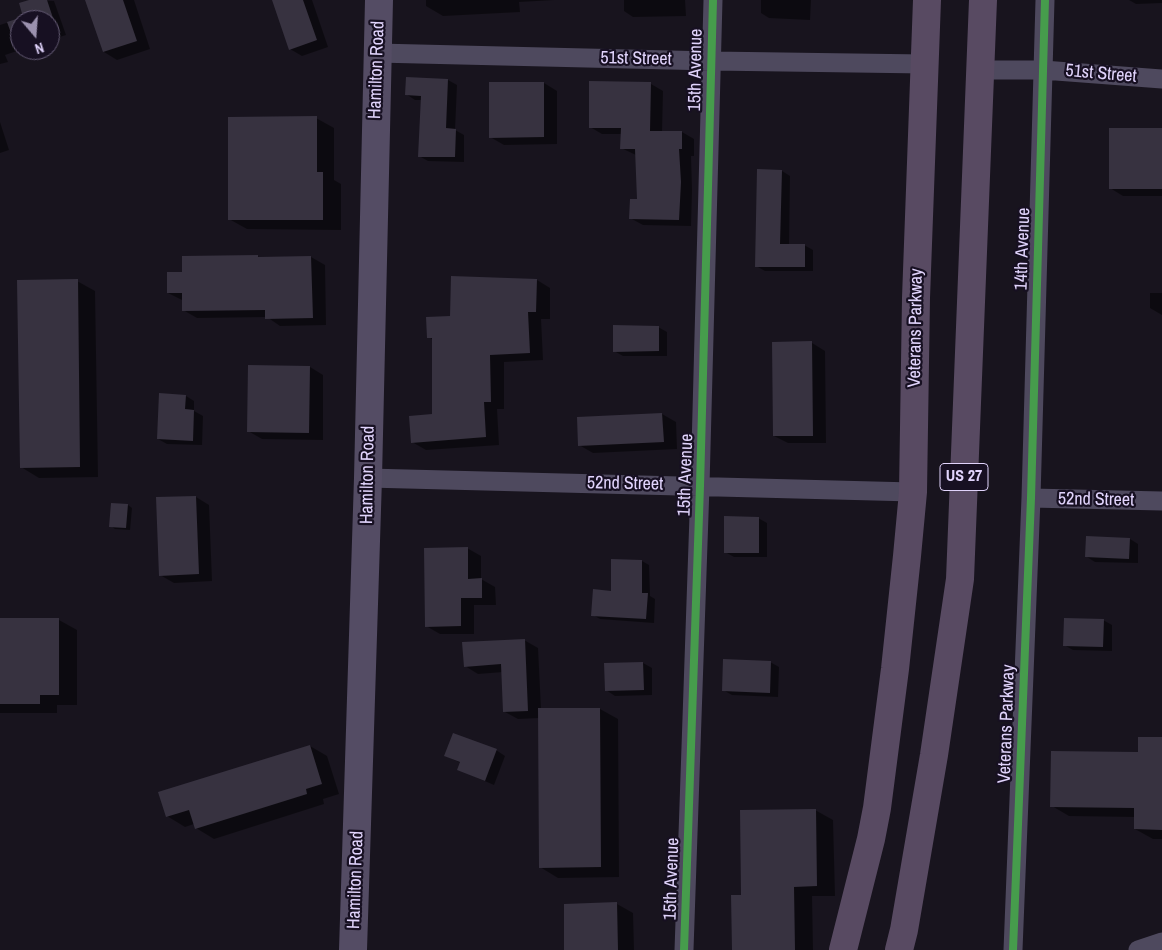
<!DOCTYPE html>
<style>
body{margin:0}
#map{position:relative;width:1162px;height:950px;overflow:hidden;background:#18141e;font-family:"Archivo Narrow",sans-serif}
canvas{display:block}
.north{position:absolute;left:10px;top:10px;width:50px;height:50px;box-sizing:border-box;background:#171022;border:1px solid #685e79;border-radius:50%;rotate:162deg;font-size:14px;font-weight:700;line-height:20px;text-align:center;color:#e1d4fc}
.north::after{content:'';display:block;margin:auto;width:18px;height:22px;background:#9b91ae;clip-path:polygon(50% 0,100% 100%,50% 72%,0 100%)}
</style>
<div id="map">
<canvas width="1162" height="950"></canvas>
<div class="north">N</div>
</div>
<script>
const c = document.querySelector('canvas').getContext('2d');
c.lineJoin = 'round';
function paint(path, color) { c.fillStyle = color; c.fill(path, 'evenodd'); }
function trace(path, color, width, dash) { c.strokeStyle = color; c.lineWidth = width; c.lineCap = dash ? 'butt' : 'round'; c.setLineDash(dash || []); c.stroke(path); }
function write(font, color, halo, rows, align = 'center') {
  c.font = font + ' "Archivo Narrow",sans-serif'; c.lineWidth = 4.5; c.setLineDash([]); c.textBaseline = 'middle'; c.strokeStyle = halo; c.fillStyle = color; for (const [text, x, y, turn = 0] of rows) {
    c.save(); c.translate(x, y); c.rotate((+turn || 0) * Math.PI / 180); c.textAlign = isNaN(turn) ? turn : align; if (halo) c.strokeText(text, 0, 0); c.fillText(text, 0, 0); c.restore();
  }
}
paint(new Path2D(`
 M 33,0 L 54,1 L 66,35 L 50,40 L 50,20 L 20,20 L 20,50 L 5,55 L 8,62 L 0,64 L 0,25 L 25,17 Z
 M 87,0 L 134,0 L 150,49 L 117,60 L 104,52 Z
 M 273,0 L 312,0 L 328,47 L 302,56 L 290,49 Z
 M 426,0 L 554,0 L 519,2 L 520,12 L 443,16 L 426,6 Z
 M 624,0 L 685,0 L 686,16 L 633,17 L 624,11 Z
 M 761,0 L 811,0 L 810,20 L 769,18 L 761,13 Z
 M 1129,0 L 1162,0 L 1162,3 L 1136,4 Z
 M 407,78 L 448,80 L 457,85 L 455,130 L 464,135 L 464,162 L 428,161 L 419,156 L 422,100 L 415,100 L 406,94 Z
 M 544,83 L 557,91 L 557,144 L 504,145 L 490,137 Z
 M 651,84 L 663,91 L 662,132 L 682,132 L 694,139 L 694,156 L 691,156 L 692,190 L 691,226 L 643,225 L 630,218 L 638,200 L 636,155 L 621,148 L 622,134 L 602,134 L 590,127 Z
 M 316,118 L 334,128 L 334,180 L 341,184 L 341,230 L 247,229 L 229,219 Z
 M 0,122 L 9,150 L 0,153 Z
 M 1162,129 L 1162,196 L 1123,196 L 1110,188 Z
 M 782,171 L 790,176 L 789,245 L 804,245 L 813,250 L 813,271 L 765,271 L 756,266 Z
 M 257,256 L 261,258 L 311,257 L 325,265 L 326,325 L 280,326 L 267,317 L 197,318 L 183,310 L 182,300 L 168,293 L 183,273 Z
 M 537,280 L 550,288 L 550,319 L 541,319 L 543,360 L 504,362 L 504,409 L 497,409 L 499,445 L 426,450 L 412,442 L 433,415 L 433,340 L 429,337 Z
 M 77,281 L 95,291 L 98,477 L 39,478 L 21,467 Z
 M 1150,293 L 1162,293 L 1162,315 L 1150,308 Z
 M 658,327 L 667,332 L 667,356 L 623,356 L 614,351 Z
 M 812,343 L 825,351 L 826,443 L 788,443 L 774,436 Z
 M 310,367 L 323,375 L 323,440 L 262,439 L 248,431 Z
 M 186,396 L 194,401 L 194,411 L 203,416 L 202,445 L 167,444 L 158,439 Z
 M 662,414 L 676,422 L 677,449 L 593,453 L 579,445 Z
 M 196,497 L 209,505 L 212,581 L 174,583 L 160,575 Z
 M 128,505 L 132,508 L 130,530 L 115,529 L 111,526 Z
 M 758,518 L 767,523 L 767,557 L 734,557 L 725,552 Z
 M 1130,539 L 1138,544 L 1138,563 L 1095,562 L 1087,557 Z
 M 467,548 L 481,556 L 481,579 L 495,587 L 496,605 L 474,605 L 474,634 L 440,634 L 426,626 Z
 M 642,561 L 649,565 L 650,596 L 655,599 L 654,623 L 600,619 L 593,615 Z
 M 0,620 L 59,620 L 77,630 L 77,705 L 57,705 L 57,713 L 0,713 Z
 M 1103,620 L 1112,625 L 1112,651 L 1073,650 L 1064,645 Z
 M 524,640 L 538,648 L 541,709 L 600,709 L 618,719 L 619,877 L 558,878 L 540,867 L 539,718 L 518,719 L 505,712 L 503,672 L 478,674 L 465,666 Z
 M 770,662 L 779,667 L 778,697 L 732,695 L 723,690 Z
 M 643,663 L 652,668 L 652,695 L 615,696 L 606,690 Z
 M 1162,738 L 1162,839 L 1153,839 L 1135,829 L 1135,817 L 1069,816 L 1052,806 Z
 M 310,746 L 327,756 L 339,794 L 323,799 L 324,804 L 214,839 L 196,828 L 194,824 L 185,827 L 167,816 Z
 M 496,750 L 505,756 L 494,785 L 459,770 L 461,763 L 445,756 Z
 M 815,810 L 833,820 L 835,896 L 812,896 L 813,950 L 733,950 L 742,896 Z
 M 617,904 L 633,913 L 634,950 L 566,950 Z`), '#0007');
paint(new Path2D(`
 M 29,0 L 47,0 L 57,30 L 50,32 L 50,20 L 20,20 L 20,42 L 15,44 L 7,22 L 23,17 L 19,3 Z
 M 85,0 L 123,0 L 137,41 L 103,52 Z
 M 272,0 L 303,0 L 317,40 L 289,50 Z
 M 406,77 L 448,79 L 446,128 L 456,129 L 455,157 L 418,157 L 421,96 L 405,95 Z
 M 589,81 L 651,82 L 650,131 L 682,131 L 682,149 L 679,149 L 681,182 L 679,220 L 629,219 L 630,199 L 637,199 L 635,149 L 620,149 L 621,128 L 589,128 Z
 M 489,82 L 544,82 L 544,137 L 489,138 Z
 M 317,116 L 317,172 L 323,172 L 323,220 L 228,220 L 228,117 Z
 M 1109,128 L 1162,128 L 1162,189 L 1109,189 Z
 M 757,169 L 782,170 L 780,244 L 805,244 L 805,267 L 755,267 Z
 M 258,255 L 258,257 L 311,256 L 313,318 L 265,319 L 265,310 L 182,311 L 182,293 L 167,293 L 167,272 L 182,272 L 182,256 Z
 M 451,276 L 537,279 L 536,312 L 528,312 L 530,353 L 490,355 L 491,402 L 484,402 L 486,437 L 411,443 L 409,416 L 432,414 L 432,338 L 427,338 L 426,317 L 450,316 Z
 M 78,279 L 80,467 L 20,468 L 17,280 Z
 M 613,325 L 659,326 L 659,351 L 613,352 Z
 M 812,341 L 813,436 L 773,436 L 772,342 Z
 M 248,365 L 310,366 L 309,433 L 247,432 Z
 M 159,393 L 186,395 L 185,409 L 194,410 L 193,441 L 157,439 Z
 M 662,413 L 664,442 L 578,446 L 577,417 Z
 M 196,496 L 199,574 L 159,576 L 156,497 Z
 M 111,503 L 128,504 L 126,528 L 109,527 Z
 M 724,516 L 759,517 L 759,553 L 724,553 Z
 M 1086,536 L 1130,538 L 1129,559 L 1085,557 Z
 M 468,547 L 468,579 L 482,578 L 482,598 L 461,598 L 461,626 L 425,627 L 424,548 Z
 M 611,559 L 642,560 L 642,593 L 648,593 L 646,619 L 591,616 L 593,589 L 611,591 Z
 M 0,618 L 59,618 L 59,695 L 40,695 L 40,704 L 0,704 Z
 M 1064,618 L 1104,619 L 1103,647 L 1063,646 Z
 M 525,639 L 528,711 L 503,712 L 501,664 L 464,667 L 462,642 Z
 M 723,659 L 771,661 L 770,693 L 722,691 Z
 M 643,662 L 644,690 L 605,691 L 604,663 Z
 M 538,708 L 600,708 L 601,867 L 539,868 Z
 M 453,733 L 497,749 L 485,781 L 457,770 L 460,762 L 444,756 Z
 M 1138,737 L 1162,737 L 1162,830 L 1134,829 L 1134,808 L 1050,807 L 1051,751 L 1138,752 Z
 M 310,745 L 322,784 L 306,789 L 307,794 L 195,829 L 189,810 L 166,817 L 158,792 Z
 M 816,809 L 817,886 L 794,887 L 795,950 L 732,950 L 731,895 L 741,895 L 740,810 Z
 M 617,902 L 618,950 L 564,950 L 564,904 Z`), '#373240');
trace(new Path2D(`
 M 377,53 L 712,61 L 925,64
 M 981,70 L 1043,70 L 1162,79
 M 368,478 L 913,492
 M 1031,498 L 1162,501
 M 684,950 L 700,486 L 713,0
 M 1013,950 L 1031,498 L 1045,0
 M 1138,950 L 1162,942`), '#4e495e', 19);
trace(new Path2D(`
 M 353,950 L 368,478 L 379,0`), '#544c64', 28);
trace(new Path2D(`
 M 843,950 L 871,839 L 877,808 L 895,669 L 907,556 L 913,492 L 916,298 L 927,0
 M 899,950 L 904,930 L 934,755 L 960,579 L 983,0`), '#584a62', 28);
trace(new Path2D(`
 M 684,950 L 700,486 L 713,0
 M 1013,950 L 1031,498 L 1045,0`), '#469c4c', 8);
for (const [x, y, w] of [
 [964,477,48]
]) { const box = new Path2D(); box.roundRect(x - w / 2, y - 13.5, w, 27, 4); c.fillStyle = '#171022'; c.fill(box); trace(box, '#e1d4fc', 1); }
write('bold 16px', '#e1d4fc', null, [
 ["US 27",964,477]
]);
write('18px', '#e1d4fc', '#171022', [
 ["51st Street",636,59,1],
 ["Hamilton Road",377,70,-88],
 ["15th Avenue",696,70,-89],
 ["51st Street",1101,74,5],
 ["14th Avenue",1023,249,-88],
 ["Veterans Parkway",916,328,-89],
 ["Hamilton Road",368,475,-89],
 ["15th Avenue",686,475,-88],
 ["52nd Street",625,484,1],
 ["52nd Street",1096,500,1],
 ["Veterans Parkway",1007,724,-88],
 ["15th Avenue",672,879,-88],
 ["Hamilton Road",356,880,-88]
]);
</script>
